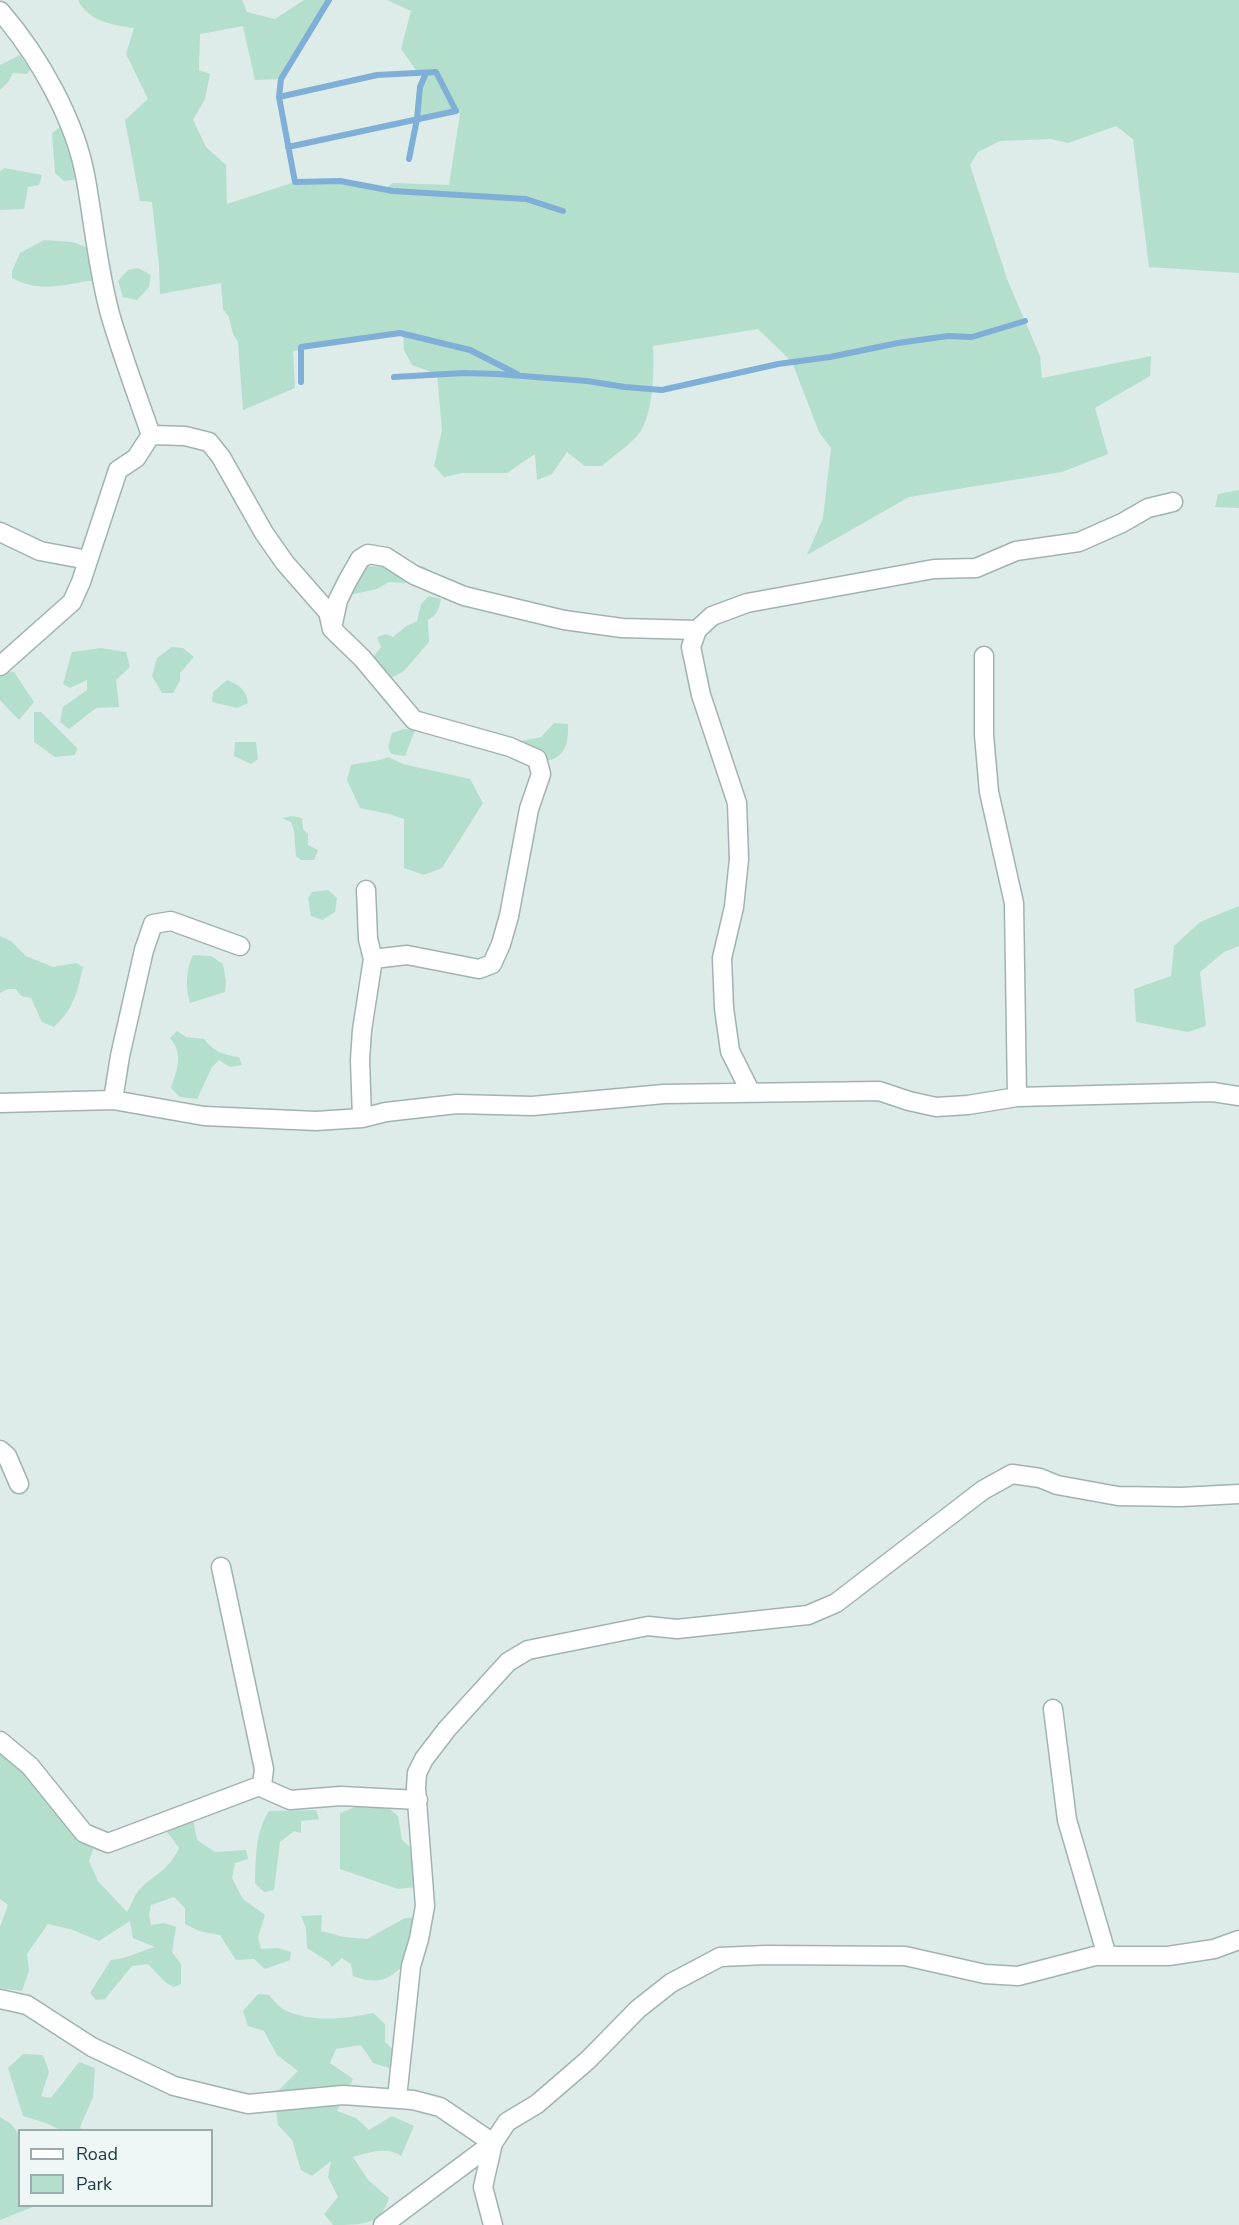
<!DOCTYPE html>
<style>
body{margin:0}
#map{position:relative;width:1239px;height:2225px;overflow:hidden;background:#ddebe9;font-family:"Nunito Sans",sans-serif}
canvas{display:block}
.legend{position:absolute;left:18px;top:2129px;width:195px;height:78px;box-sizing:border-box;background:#eef7f5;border:2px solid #9aacab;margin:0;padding:8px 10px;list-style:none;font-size:18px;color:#1d3b3c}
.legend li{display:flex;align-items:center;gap:12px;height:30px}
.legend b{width:30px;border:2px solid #9aacab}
</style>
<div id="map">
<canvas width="1239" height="2225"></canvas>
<ul class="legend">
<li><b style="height:8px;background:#fff"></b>Road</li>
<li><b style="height:16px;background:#b4dfcc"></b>Park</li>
</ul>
</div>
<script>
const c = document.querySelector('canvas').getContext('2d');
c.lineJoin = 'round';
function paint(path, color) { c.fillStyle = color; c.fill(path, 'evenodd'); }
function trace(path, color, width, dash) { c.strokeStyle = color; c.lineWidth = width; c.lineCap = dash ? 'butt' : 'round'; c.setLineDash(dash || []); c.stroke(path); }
paint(new Path2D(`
 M 78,0 L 242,0 L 247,12 L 275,19 L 304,0 L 329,0 L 281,79 L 255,80 L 243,26 L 200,34 L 199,70 L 210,74 L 205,99 L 193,120 L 206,147 L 226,165 L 227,204 L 295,182 L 340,181 L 384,189 L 393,183 L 449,185 L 460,114 L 456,111 L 417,119 L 420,87 L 426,73 L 418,73 L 401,49 L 411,11 L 387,0 L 1239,0 L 1239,273 L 1149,267 L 1133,139 L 1116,126 L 1068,143 L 1051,139 L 1000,141 L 978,152 L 970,165 L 1007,279 L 1040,356 L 1042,378 L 1151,356 L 1150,376 L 1095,408 L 1108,454 L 1062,472 L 909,497 L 807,555 L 823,518 L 831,448 L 819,432 L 792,362 L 758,329 L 653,346 C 654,370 654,417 637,436 C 627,447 613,456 602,466 L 585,466 L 567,452 L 552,474 L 537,480 L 535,454 L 507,473 L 462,473 L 444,477 L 434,466 L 442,430 L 437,374 L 412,365 L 404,350 L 403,332 L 293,351 L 295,388 L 243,410 L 238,342 L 233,334 L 229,317 L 223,309 L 221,283 L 160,294 L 159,265 L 152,202 L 140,201 L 125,120 L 148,99 L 126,54 L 134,28 C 112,25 88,21 78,0 Z
 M 20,55 L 30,70 L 27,74 L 13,73 L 8,82 L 0,90 L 0,65 Z
 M 64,124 L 80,179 L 64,181 L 55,173 L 52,133 Z
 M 5,168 L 42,175 L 39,185 L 28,187 L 24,209 L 0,210 L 0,171 Z
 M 44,240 L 72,242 L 91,249 L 96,280 C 63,284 43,294 12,278 L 12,271 L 20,253 Z
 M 138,268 L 151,275 L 149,287 L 137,300 L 123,297 L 118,281 L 128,270 Z
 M 1239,490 L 1239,508 L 1215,507 L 1218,494 Z
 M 350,566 L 411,567 L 423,566 L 428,570 L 428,578 L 423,582 L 403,583 L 389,582 L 377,589 L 349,595 Z
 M 429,596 L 441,599 C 439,609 437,615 428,620 L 429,642 L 404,671 L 387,680 L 370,661 L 381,647 L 377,637 L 386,634 L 393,637 L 405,627 L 417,621 L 421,604 Z
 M 172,647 L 183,648 L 194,657 L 180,673 L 180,681 L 173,693 L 162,693 L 152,676 L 157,658 Z
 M 101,648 L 126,652 L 130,667 L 116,680 L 119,707 L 96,708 L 69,729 L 60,722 L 63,707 L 87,690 L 87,680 L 70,688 L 63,684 L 72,652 Z
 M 2,670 L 14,672 L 34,702 L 19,720 L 0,700 L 0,672 Z
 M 227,680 C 239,685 246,689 248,703 L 237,708 L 212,702 L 213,692 Z
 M 34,712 L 41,712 L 77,748 L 75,755 L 55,757 L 34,742 Z
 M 554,723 L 568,724 C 570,764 548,763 515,761 L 512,752 L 522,741 L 541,737 Z
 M 404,729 L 415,730 L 405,756 L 391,754 L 388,747 L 392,733 Z
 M 235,742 L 256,742 L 258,759 L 251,764 L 234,756 Z
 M 388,757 L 403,764 L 470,779 L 483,803 L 442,868 L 424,875 L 404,868 L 404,819 L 389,814 L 360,808 L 347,780 L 351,765 C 364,762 376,762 388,757 Z
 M 292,816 L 302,818 L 303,829 L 308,834 L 308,845 L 318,850 L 314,860 L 301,860 L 296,856 L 294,831 L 291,822 L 282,818 Z
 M 328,890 L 337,898 L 335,912 L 322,920 L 311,916 L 308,898 L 312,892 Z
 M 1239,906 L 1239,946 L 1224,952 L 1200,972 L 1206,1026 L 1188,1032 L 1136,1022 L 1134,989 L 1171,976 L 1174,946 L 1200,922 Z
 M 0,936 L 11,941 L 26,956 L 53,967 L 76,963 L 83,967 C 77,993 74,1008 54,1027 L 42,1022 L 31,998 L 21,996 L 16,989 L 8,989 L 0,993 Z
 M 193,955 L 211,956 L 223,964 L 226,981 L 225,992 L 190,1003 C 185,986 186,971 193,955 Z
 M 177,1031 L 186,1037 L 204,1039 C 214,1052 224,1055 239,1057 L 242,1065 L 230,1067 L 219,1060 L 212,1067 L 197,1099 L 180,1097 L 171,1088 C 177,1069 184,1055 170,1038 Z
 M 0,1746 L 95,1844 L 89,1861 L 98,1881 L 127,1912 C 131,1906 134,1896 139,1890 C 155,1873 167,1873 179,1848 L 164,1828 L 193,1819 L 197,1840 L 215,1852 L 246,1850 L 248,1859 L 235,1863 L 232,1878 L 243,1899 L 265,1915 L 258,1937 L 261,1949 L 278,1948 L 291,1952 L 290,1960 L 265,1969 L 254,1959 L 236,1960 L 220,1935 L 199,1931 L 185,1924 L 185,1908 L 174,1897 L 151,1905 L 149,1914 L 151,1925 L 164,1923 L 176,1927 L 172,1952 L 181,1964 L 181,1984 L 174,1987 L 166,1983 L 148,1964 L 132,1966 L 105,1999 L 96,2000 L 90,1993 L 111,1960 C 127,1959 140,1951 155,1947 L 133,1938 L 130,1921 L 99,1941 L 73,1930 L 48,1924 L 27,1954 L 29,1971 L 22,1991 L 0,1988 L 0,1927 L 8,1905 L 0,1899 Z
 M 363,1804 L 384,1804 L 398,1816 L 402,1840 L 421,1857 L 425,1886 L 398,1889 L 340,1869 L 340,1813 Z
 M 316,1810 L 319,1819 L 301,1821 L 301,1833 L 294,1831 L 280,1842 L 274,1890 L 264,1892 L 255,1883 C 256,1857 255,1833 269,1811 Z
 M 322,1915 L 321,1931 L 344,1937 L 367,1939 L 405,1918 L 420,1917 L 415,1955 C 392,1975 385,1988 353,1976 L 351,1964 L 342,1958 L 332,1967 L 329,1962 L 307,1948 L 306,1928 L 301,1916 Z
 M 258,1994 L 269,1995 C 273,2000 278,2006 283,2009 C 308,2023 346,2019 373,2013 L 385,2024 L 385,2042 L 401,2057 L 395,2070 L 373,2063 L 361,2045 L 336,2049 L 330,2063 L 353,2079 L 337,2111 L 356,2118 L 369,2130 L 392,2116 L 414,2126 L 401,2156 C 387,2146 368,2153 353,2157 L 368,2180 L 389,2198 C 381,2225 362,2225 333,2225 L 324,2214 L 338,2197 L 328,2177 L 331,2161 L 312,2176 L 301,2170 L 292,2140 L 278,2125 L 274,2095 L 298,2071 L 277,2055 L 264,2031 L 248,2026 L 243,2011 Z
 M 23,2054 L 43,2055 L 49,2072 L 41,2096 L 51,2098 L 79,2062 L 95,2068 L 93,2097 L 80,2127 L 81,2130 L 61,2130 L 46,2123 L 23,2116 L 8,2068 Z
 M 0,2117 L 11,2124 L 19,2134 L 20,2206 L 35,2206 L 0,2220 Z`), '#b4dfcc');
trace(new Path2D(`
 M 329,0 L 281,79 L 279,97 L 295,182 L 340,181 L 393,191 L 526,199 L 563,211
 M 279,97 L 377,75 L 436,72 L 456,111 L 288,147
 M 409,159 L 417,119 L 420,87 L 426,73
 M 394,377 L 464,373 L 497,374 L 587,381 L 625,387 L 662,390 L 778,364 L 830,357 L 898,343 L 948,336 L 972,337 L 1025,321
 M 301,382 L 301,347 L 400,333 L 470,350 L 517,374`), '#7fafd7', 6);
const minor = new Path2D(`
 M 0,11 C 39,56 76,121 86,180 C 94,225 98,270 110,314 C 122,355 137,395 151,435 L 136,458 L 118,470 L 81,582 L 72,602 L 0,666
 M 151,435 L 185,436 L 209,442 L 221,457 L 264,533 L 285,563 L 328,612 L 332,629 L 362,658 L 414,720 L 510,747 L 537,759 L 541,774 L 529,809 L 509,916 L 501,944 L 492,964 L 479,969 L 407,955 L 373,959 L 362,1030 L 360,1060 L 362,1118
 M 0,532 L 40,551 L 88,560
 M 332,628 L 338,600 L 348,580 L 360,559 L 368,554 L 386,557 L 414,575 L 464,596 L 564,620 L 622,628 L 697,630
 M 984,656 L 984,735 L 989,792 L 1014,903 L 1017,1097
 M 366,890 L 368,939 L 373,959
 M 751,1093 L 730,1051 L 724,1008 L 722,958 L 734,907 L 739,859 L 737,803 L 701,695 L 691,647 L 697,630 L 712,616 L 747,603 L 934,569 L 976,568 L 1016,551 L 1079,542 L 1122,523 L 1148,508 L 1173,502
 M 113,1100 L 120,1056 L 144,950 L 153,924 L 171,921 L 240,946
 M 0,1103 L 113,1100 L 204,1116 L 316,1121 L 362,1118 L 386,1112 L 457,1104 L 532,1106 L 664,1094 L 879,1091 L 909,1101 L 936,1107 L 968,1105 L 1017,1097 L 1213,1092 L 1239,1096
 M 0,1450 L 7,1456 L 19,1484
 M 221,1567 L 264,1769 L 262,1785 L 265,1789 L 290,1800 L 341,1796 L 418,1800
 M 1053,1709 L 1067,1820 L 1107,1956
 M 0,1741 L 30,1766 L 84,1833 L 108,1843 L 262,1785
 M 0,1999 L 27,2005 L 92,2047 L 174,2086 L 248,2104 L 343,2095 L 413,2100 L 440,2107 L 493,2143 L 483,2187 L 493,2225
 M 397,2098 L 411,1966 L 419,1939 L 425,1906 L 416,1788 L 417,1773 L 424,1759 L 447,1729 L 508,1662 L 528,1650 L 648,1626 L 677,1629 L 808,1615 L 836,1603 L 983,1490 L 1012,1474 L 1040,1478 L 1057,1485 L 1118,1496 L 1181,1497 L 1239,1494
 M 383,2225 L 493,2143 L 507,2122 L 537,2104 L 588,2060 L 638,2009 L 671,1983 L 720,1957 L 766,1955 L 905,1956 L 985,1974 L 1018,1976 L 1095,1956 L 1168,1956 L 1214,1949 L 1239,1940`);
trace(minor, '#a0b3b2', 21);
trace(minor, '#fff', 18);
</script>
